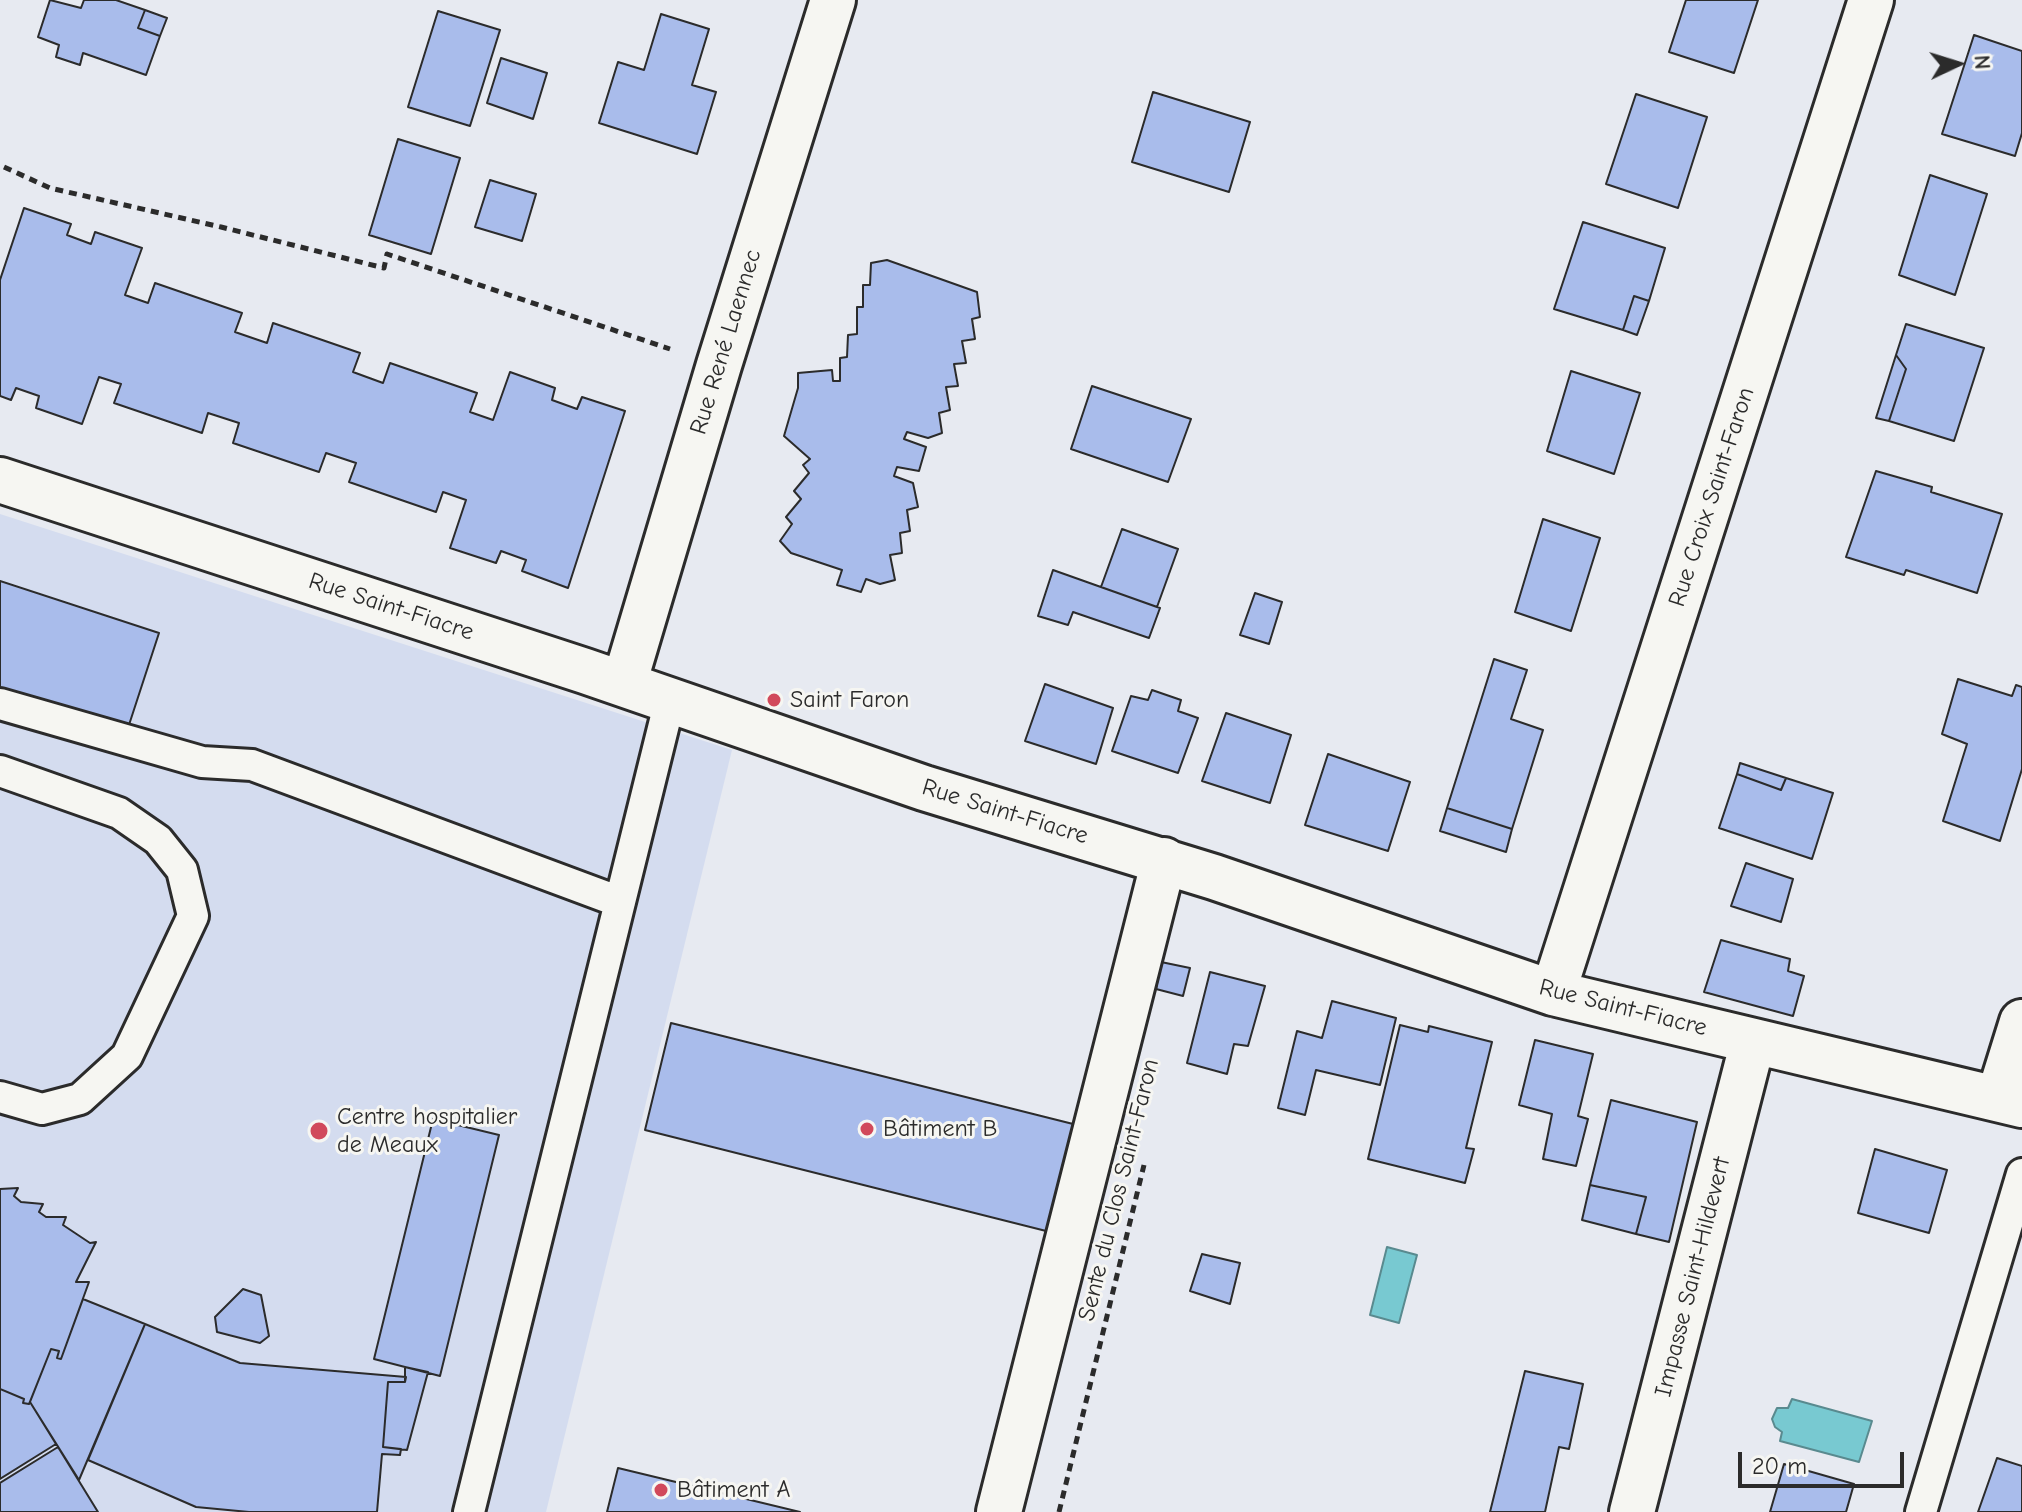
<!DOCTYPE html>
<meta charset="utf-8">
<style>
body{margin:0}
#map{position:relative;width:2022px;height:1512px;overflow:hidden;background:#e7eaf1;font-family:"Comic Neue",sans-serif}
canvas{display:block}
.north{position:absolute;left:1918px;top:24px;width:80px;height:80px;-webkit-text-stroke:6px #f6f6f2;paint-order:stroke;rotate:86deg;font-size:22px;font-weight:700;line-height:32px;text-align:center;color:#2b2b2b}
.north::after{content:'';display:block;margin:auto;width:28px;height:36px;background:#2b2b2b;clip-path:polygon(50% 0,100% 100%,50% 72%,0 100%)}
.scale{position:absolute;left:1738px;top:1452px;width:166px;height:36px;box-sizing:border-box;border:4px solid #2b2b2b;border-top:0;padding-left:10px;font-size:24px;line-height:28px;white-space:nowrap;color:#2b2b2b;-webkit-text-stroke:6px #f6f6f2;paint-order:stroke}
</style>
<div id="map">
<canvas width="2022" height="1512"></canvas>
<div class="north">N</div>
<div class="scale">20 m</div>
</div>
<script>
const c = document.querySelector('canvas').getContext('2d');
c.lineJoin = 'round';
function paint(path, color) { c.fillStyle = color; c.fill(path, 'evenodd'); }
function trace(path, color, width, dash) { c.strokeStyle = color; c.lineWidth = width; c.lineCap = dash ? 'butt' : 'round'; c.setLineDash(dash || []); c.stroke(path); }
function write(font, color, halo, rows, align = 'center') {
  c.font = font + ' "Comic Neue",sans-serif'; c.lineWidth = 6; c.setLineDash([]); c.textBaseline = 'middle'; c.strokeStyle = halo; c.fillStyle = color; for (const [text, x, y, turn = 0] of rows) {
    c.save(); c.translate(x, y); c.rotate((+turn || 0) * Math.PI / 180); c.textAlign = isNaN(turn) ? turn : align; if (halo) c.strokeText(text, 0, 0); c.fillText(text, 0, 0); c.restore();
  }
}
paint(new Path2D(`
 M 0,514 L 732,750 L 546,1512 L 0,1512 Z`), '#d4dcef');
const water = new Path2D(`
 M 1387,1247 L 1417,1255 L 1399,1323 L 1370,1315 Z
 M 1792,1399 L 1872,1421 L 1859,1462 L 1780,1441 L 1782,1432 L 1775,1427 L 1772,1419 L 1777,1408 L 1788,1408 Z`);
paint(water, '#78c9d1');
trace(water, '#598a8f', 2);
const building = new Path2D(`
 M 50,0 L 81,8 L 84,0 L 116,0 L 145,10 L 138,28 L 160,36 L 146,75 L 83,53 L 80,65 L 56,57 L 59,45 L 38,37 Z
 M 1686,0 L 1758,0 L 1734,73 L 1669,52 Z
 M 145,10 L 167,18 L 160,36 L 138,28 Z
 M 438,11 L 500,30 L 470,126 L 408,107 Z
 M 661,14 L 709,29 L 692,85 L 716,92 L 697,154 L 599,123 L 618,62 L 644,70 Z
 M 1974,35 L 2022,51 L 2022,133 L 2015,156 L 1942,134 Z
 M 501,58 L 547,73 L 533,119 L 487,103 Z
 M 1153,92 L 1250,122 L 1229,192 L 1132,162 Z
 M 1636,94 L 1707,117 L 1678,208 L 1606,184 Z
 M 398,139 L 460,158 L 431,254 L 369,235 Z
 M 1930,175 L 1987,194 L 1955,295 L 1899,275 Z
 M 490,180 L 536,194 L 522,241 L 475,227 Z
 M 24,208 L 71,224 L 67,235 L 91,244 L 95,232 L 142,248 L 125,295 L 148,303 L 155,283 L 242,313 L 235,332 L 267,343 L 273,323 L 360,353 L 353,372 L 383,383 L 390,363 L 477,393 L 470,412 L 493,420 L 510,372 L 555,388 L 552,400 L 577,409 L 582,397 L 625,411 L 568,588 L 522,571 L 526,560 L 501,551 L 496,563 L 450,548 L 466,500 L 443,492 L 436,512 L 349,482 L 356,463 L 326,453 L 319,472 L 233,443 L 239,423 L 208,413 L 202,433 L 114,403 L 121,384 L 99,377 L 82,424 L 36,408 L 39,396 L 16,388 L 11,400 L 0,396 L 0,280 Z
 M 1583,222 L 1665,248 L 1649,301 L 1634,296 L 1623,330 L 1554,309 Z
 M 887,260 L 977,292 L 980,317 L 972,319 L 975,339 L 962,341 L 966,363 L 954,364 L 958,386 L 946,387 L 950,410 L 939,413 L 942,433 L 928,438 L 907,432 L 904,439 L 926,447 L 919,471 L 897,467 L 894,476 L 913,483 L 918,507 L 907,510 L 910,531 L 900,533 L 902,553 L 890,555 L 895,580 L 880,584 L 866,579 L 861,592 L 837,585 L 842,570 L 791,553 L 780,541 L 792,524 L 786,517 L 801,499 L 794,491 L 809,473 L 803,465 L 810,459 L 784,436 L 798,388 L 798,373 L 832,370 L 833,381 L 840,381 L 840,358 L 847,357 L 848,335 L 857,334 L 857,307 L 863,307 L 863,285 L 870,285 L 871,263 Z
 M 1634,296 L 1649,301 L 1637,335 L 1623,330 Z
 M 1906,324 L 1984,348 L 1954,441 L 1889,421 L 1906,369 L 1896,355 Z
 M 1896,355 L 1906,369 L 1889,421 L 1876,418 Z
 M 1571,371 L 1640,393 L 1614,474 L 1547,451 Z
 M 1092,386 L 1191,419 L 1168,482 L 1071,449 Z
 M 1876,471 L 1932,487 L 1931,492 L 2002,514 L 1977,593 L 1906,570 L 1904,575 L 1846,557 Z
 M 1543,519 L 1600,538 L 1571,631 L 1515,612 Z
 M 1122,529 L 1178,549 L 1157,607 L 1101,587 Z
 M 1053,570 L 1160,608 L 1149,638 L 1073,612 L 1068,625 L 1038,616 Z
 M 0,581 L 159,633 L 127,731 L 0,689 Z
 M 1255,593 L 1282,602 L 1269,644 L 1240,635 Z
 M 1494,659 L 1527,670 L 1511,719 L 1543,730 L 1512,829 L 1447,808 Z
 M 1958,679 L 2012,696 L 2016,685 L 2022,687 L 2022,769 L 2000,841 L 1943,821 L 1967,744 L 1942,734 Z
 M 1045,684 L 1113,708 L 1096,764 L 1025,741 Z
 M 1152,690 L 1181,700 L 1178,711 L 1198,718 L 1178,773 L 1112,751 L 1131,696 L 1148,700 Z
 M 1226,713 L 1291,735 L 1270,803 L 1202,781 Z
 M 1328,754 L 1410,782 L 1388,851 L 1305,825 Z
 M 1740,763 L 1786,778 L 1781,790 L 1737,774 Z
 M 1737,774 L 1781,790 L 1786,778 L 1833,793 L 1812,859 L 1719,828 Z
 M 1447,808 L 1512,829 L 1506,852 L 1440,831 Z
 M 1746,863 L 1793,879 L 1781,922 L 1731,906 Z
 M 1721,940 L 1790,959 L 1788,971 L 1804,976 L 1793,1016 L 1704,992 Z
 M 1161,962 L 1190,968 L 1183,996 L 1156,989 Z
 M 1210,972 L 1265,986 L 1248,1046 L 1234,1044 L 1227,1074 L 1187,1063 Z
 M 1332,1001 L 1396,1018 L 1380,1085 L 1316,1070 L 1305,1115 L 1278,1108 L 1297,1031 L 1322,1038 Z
 M 671,1023 L 1089,1128 L 1062,1235 L 645,1130 Z
 M 1400,1025 L 1428,1032 L 1429,1026 L 1492,1042 L 1466,1148 L 1474,1149 L 1465,1183 L 1368,1159 Z
 M 1535,1040 L 1593,1054 L 1578,1116 L 1588,1119 L 1576,1166 L 1543,1159 L 1552,1114 L 1519,1105 Z
 M 1611,1100 L 1697,1122 L 1669,1242 L 1636,1234 L 1646,1197 L 1590,1185 Z
 M 433,1119 L 499,1135 L 440,1376 L 374,1359 Z
 M 1875,1149 L 1947,1170 L 1929,1233 L 1858,1213 Z
 M 1590,1185 L 1646,1197 L 1636,1234 L 1582,1220 Z
 M 18,1188 L 14,1196 L 21,1202 L 43,1204 L 39,1212 L 46,1217 L 66,1217 L 63,1225 L 90,1243 L 96,1242 L 76,1282 L 89,1282 L 61,1359 L 57,1358 L 59,1351 L 51,1349 L 29,1404 L 23,1403 L 24,1399 L 0,1389 L 0,1189 Z
 M 1202,1254 L 1240,1263 L 1230,1304 L 1190,1291 Z
 M 243,1289 L 261,1295 L 269,1336 L 260,1343 L 217,1332 L 215,1317 Z
 M 83,1299 L 145,1324 L 79,1480 L 30,1402 L 51,1349 L 59,1351 L 57,1358 L 61,1359 Z
 M 145,1324 L 240,1363 L 406,1377 L 405,1382 L 388,1382 L 383,1447 L 401,1449 L 400,1455 L 382,1454 L 377,1512 L 249,1512 L 196,1507 L 88,1460 Z
 M 405,1367 L 428,1372 L 407,1450 L 383,1447 L 388,1382 L 405,1382 Z
 M 1525,1371 L 1583,1384 L 1569,1449 L 1559,1447 L 1545,1512 L 1490,1512 Z
 M 0,1389 L 24,1399 L 23,1403 L 29,1404 L 30,1402 L 56,1444 L 0,1479 Z
 M 58,1447 L 98,1512 L 0,1512 L 0,1483 Z
 M 1997,1458 L 2022,1466 L 2022,1512 L 1978,1512 Z
 M 1784,1464 L 1854,1484 L 1846,1512 L 1770,1512 Z
 M 618,1468 L 800,1512 L 607,1512 Z`);
paint(building, '#a9bceb');
trace(building, '#2b2b2b', 2);
const lane = new Path2D(`
 M 0,704 L 202,762 L 252,765 L 620,902
 M 0,771 L 119,813 L 158,840 L 182,870 L 193,916 L 127,1056 L 80,1099 L 42,1109 L 0,1097
 M 469,1512 L 670,700
 M 1921,1512 L 2022,1174`);
const street = new Path2D(`
 M 0,480 L 585,671 L 924,788 L 1214,877 L 1553,993 L 2022,1105
 M 624,684 L 719,365 L 833,0
 M 1553,993 L 1871,0
 M 1998,1099 L 2022,1022
 M 999,1512 L 1164,860
 M 1632,1512 L 1753,1041`);
trace(lane, '#2b2b2b', 36);
trace(street, '#2b2b2b', 50);
trace(new Path2D(`
 M 4,167 L 50,188 L 221,227 L 384,268 L 387,254 L 670,349
 M 1059,1512 L 1144,1165`), '#2b2b2b', 5, [8, 6]);
trace(lane, '#f6f6f2', 30);
trace(street, '#f6f6f2', 44);
for (const [x, y, r, color] of [
 [774,700,8,"#d1495b"],
 [867,1129,8,"#d1495b"],
 [319,1131,10,"#d1495b"],
 [661,1490,8,"#d1495b"]
]) { const dot = new Path2D(); dot.arc(x, y, r, 0, 2 * Math.PI); c.fillStyle = color; c.fill(dot); trace(dot, '#f6f6f2', 3); }
write('24px', '#2b2b2b', '#f6f6f2', [
 ["Rue René Laennec",726,342,-73],
 ["Rue Croix Saint-Faron",1712,497,-72],
 ["Rue Saint-Fiacre",391,607,18],
 ["Rue Saint-Fiacre",1005,812,17],
 ["Rue Saint-Fiacre",1623,1008,14],
 ["Sente du Clos Saint-Faron",1119,1190,-76],
 ["Impasse Saint-Hildevert",1693,1277,-76]
]);
write('24px', '#2b2b2b', '#f6f6f2', [
 ["Saint Faron",790,700],
 ["Centre hospitalier",337,1117],
 ["de Meaux",337,1145],
 ["Bâtiment B",883,1129],
 ["Bâtiment A",677,1490]
], 'left');
</script>
